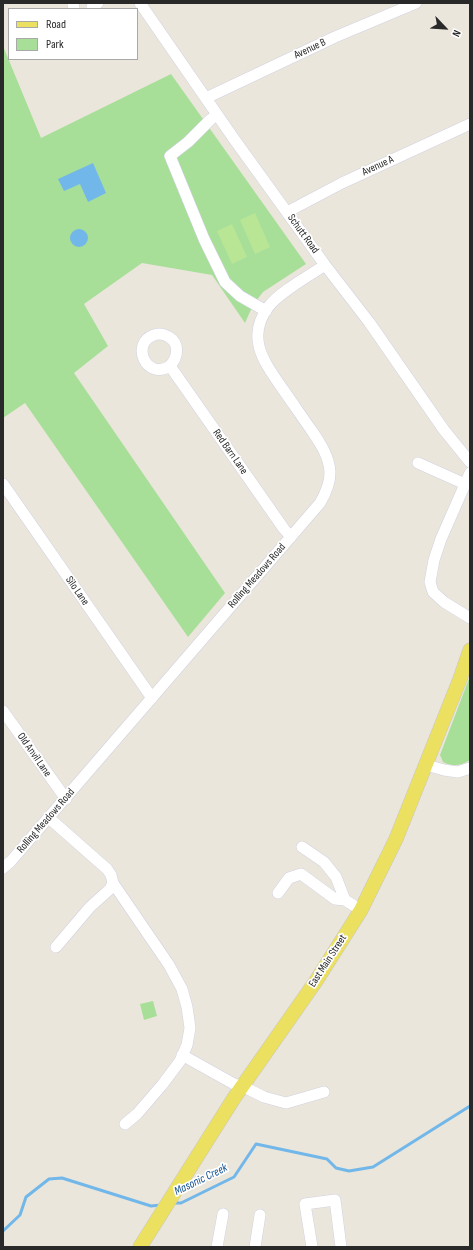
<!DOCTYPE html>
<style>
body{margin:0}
#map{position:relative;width:473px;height:1250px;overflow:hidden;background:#ebe6db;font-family:"Sofia Sans Condensed",sans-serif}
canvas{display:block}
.frame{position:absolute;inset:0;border:4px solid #292929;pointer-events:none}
.legend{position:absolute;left:8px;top:8px;width:130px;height:52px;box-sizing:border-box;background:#fff;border:1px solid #a9a9a9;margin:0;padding:5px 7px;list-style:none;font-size:12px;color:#292929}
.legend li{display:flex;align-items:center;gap:8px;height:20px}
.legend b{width:20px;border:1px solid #a9a9a9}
.north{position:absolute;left:425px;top:8px;width:40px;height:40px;-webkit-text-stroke:3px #fff;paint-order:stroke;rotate:115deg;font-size:11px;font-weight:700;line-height:16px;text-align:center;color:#292929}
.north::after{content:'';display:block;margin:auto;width:14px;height:18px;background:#292929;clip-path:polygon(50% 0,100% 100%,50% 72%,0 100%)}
</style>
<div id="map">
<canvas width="473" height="1250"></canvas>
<div class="frame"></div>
<ul class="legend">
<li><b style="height:5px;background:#ebe060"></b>Road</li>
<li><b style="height:11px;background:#a7df99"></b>Park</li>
</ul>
<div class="north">N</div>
</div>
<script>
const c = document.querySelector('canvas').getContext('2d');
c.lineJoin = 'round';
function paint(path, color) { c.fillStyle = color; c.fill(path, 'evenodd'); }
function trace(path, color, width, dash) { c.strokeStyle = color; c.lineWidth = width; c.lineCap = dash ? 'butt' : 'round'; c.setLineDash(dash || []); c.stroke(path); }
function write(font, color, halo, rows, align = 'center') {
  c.font = font + ' "Sofia Sans Condensed",sans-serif'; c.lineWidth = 3.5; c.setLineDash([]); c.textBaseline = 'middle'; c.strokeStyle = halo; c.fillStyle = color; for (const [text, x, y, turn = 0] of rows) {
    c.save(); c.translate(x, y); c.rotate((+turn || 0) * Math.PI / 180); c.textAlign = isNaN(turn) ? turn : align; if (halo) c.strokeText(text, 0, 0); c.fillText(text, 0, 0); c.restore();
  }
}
paint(new Path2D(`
 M 3,46 L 41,138 L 171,74 L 306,264 L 263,292 L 253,305 L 245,323 L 212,275 L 142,263 L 84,304 L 108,346 L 74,373 L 225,593 L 188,637 L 25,403 L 3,418 Z
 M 470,676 L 470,760 C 460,766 453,767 443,762 L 440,755 Z
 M 153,1001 L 157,1016 L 144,1020 L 140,1004 Z`), '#a7df99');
paint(new Path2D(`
 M 255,213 L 270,247 L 255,254 L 240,220 Z
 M 232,224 L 247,257 L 232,264 L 217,231 Z`), '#b8e695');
paint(new Path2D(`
 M 93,163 L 106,193 L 88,202 L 80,184 L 64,191 L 58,179 Z
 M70 238a9 9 0 1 1 18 0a9 9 0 1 1-18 0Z`), '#72b7e9');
trace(new Path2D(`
 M 173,1203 L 181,1203 L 234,1177 L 256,1144 L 327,1159 L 336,1168 L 349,1171 L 373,1167 L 470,1106
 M 3,1231 L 20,1215 L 26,1197 L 49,1179 L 62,1178 L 151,1206 L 161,1205`), '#72b7e9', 3);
const minor = new Path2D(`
 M 73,3 L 74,9
 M 140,3 L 234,139 L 325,265 L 369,322 L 444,430 L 470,462
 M 92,9 L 92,7 L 98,3
 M 206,98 L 335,37 L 416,3
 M 217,115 L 211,119 L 188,142 L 170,156 L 204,239 L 225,282 L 240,296 L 266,311
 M 287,212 L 342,183 L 470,124
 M 170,366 C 178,357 180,344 169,337 C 164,334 159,333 154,335 C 130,343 146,381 170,366 L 284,529 L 291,537
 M 418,463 L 465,484
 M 470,473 L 441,539 L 434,560 L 430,582 L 433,592 L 444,602 L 470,618
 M 3,484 L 152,698
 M 3,711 L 66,799
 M 426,765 L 444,770 L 458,772 L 470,768
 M 49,818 L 107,869 L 111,875 L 113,883 L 169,965 L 182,989 L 187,1007 L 190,1028 L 187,1045 L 180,1061 L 162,1085 L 137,1114 L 125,1124
 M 302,847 L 324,862 L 336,877 L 345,900 L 361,910
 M 3,868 L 11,861 L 320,503 C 326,493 330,484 330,472 C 329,456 320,443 312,431 C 302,417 292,402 282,388 C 264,362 245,337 269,306 C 281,291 309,276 325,265
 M 278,893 L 289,878 L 301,874 L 335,899 L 345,900
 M 56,947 L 90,907 L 110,889 L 113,883
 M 182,1055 L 234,1084 L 242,1086 L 264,1097 L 286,1103 L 324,1092
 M 217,1247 L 223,1214
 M 255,1247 L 260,1215
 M 312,1247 L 305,1204 L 335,1200 L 341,1247`);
const major = new Path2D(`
 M 140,1247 L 234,1098 L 316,981 L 361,910 L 396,839 L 460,679 L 470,650`);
trace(minor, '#d1d1e1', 12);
trace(major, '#c7c7c7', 15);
trace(minor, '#fff', 11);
trace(major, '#ebe060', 14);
write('11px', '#292929', '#fff', [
 ["Avenue B",310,49,-25],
 ["Avenue A",378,166,-25],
 ["Schutt Road",303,234,54],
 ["Red Barn Lane",230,452,55],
 ["Rolling Meadows Road",257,576,-49],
 ["Silo Lane",77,591,55],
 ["Old Anvil Lane",34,755,55],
 ["Rolling Meadows Road",46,821,-49],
 ["East Main Street",328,961,-57]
]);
write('italic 12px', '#135393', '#fff', [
 ["Masonic Creek",201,1180,-26]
]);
</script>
